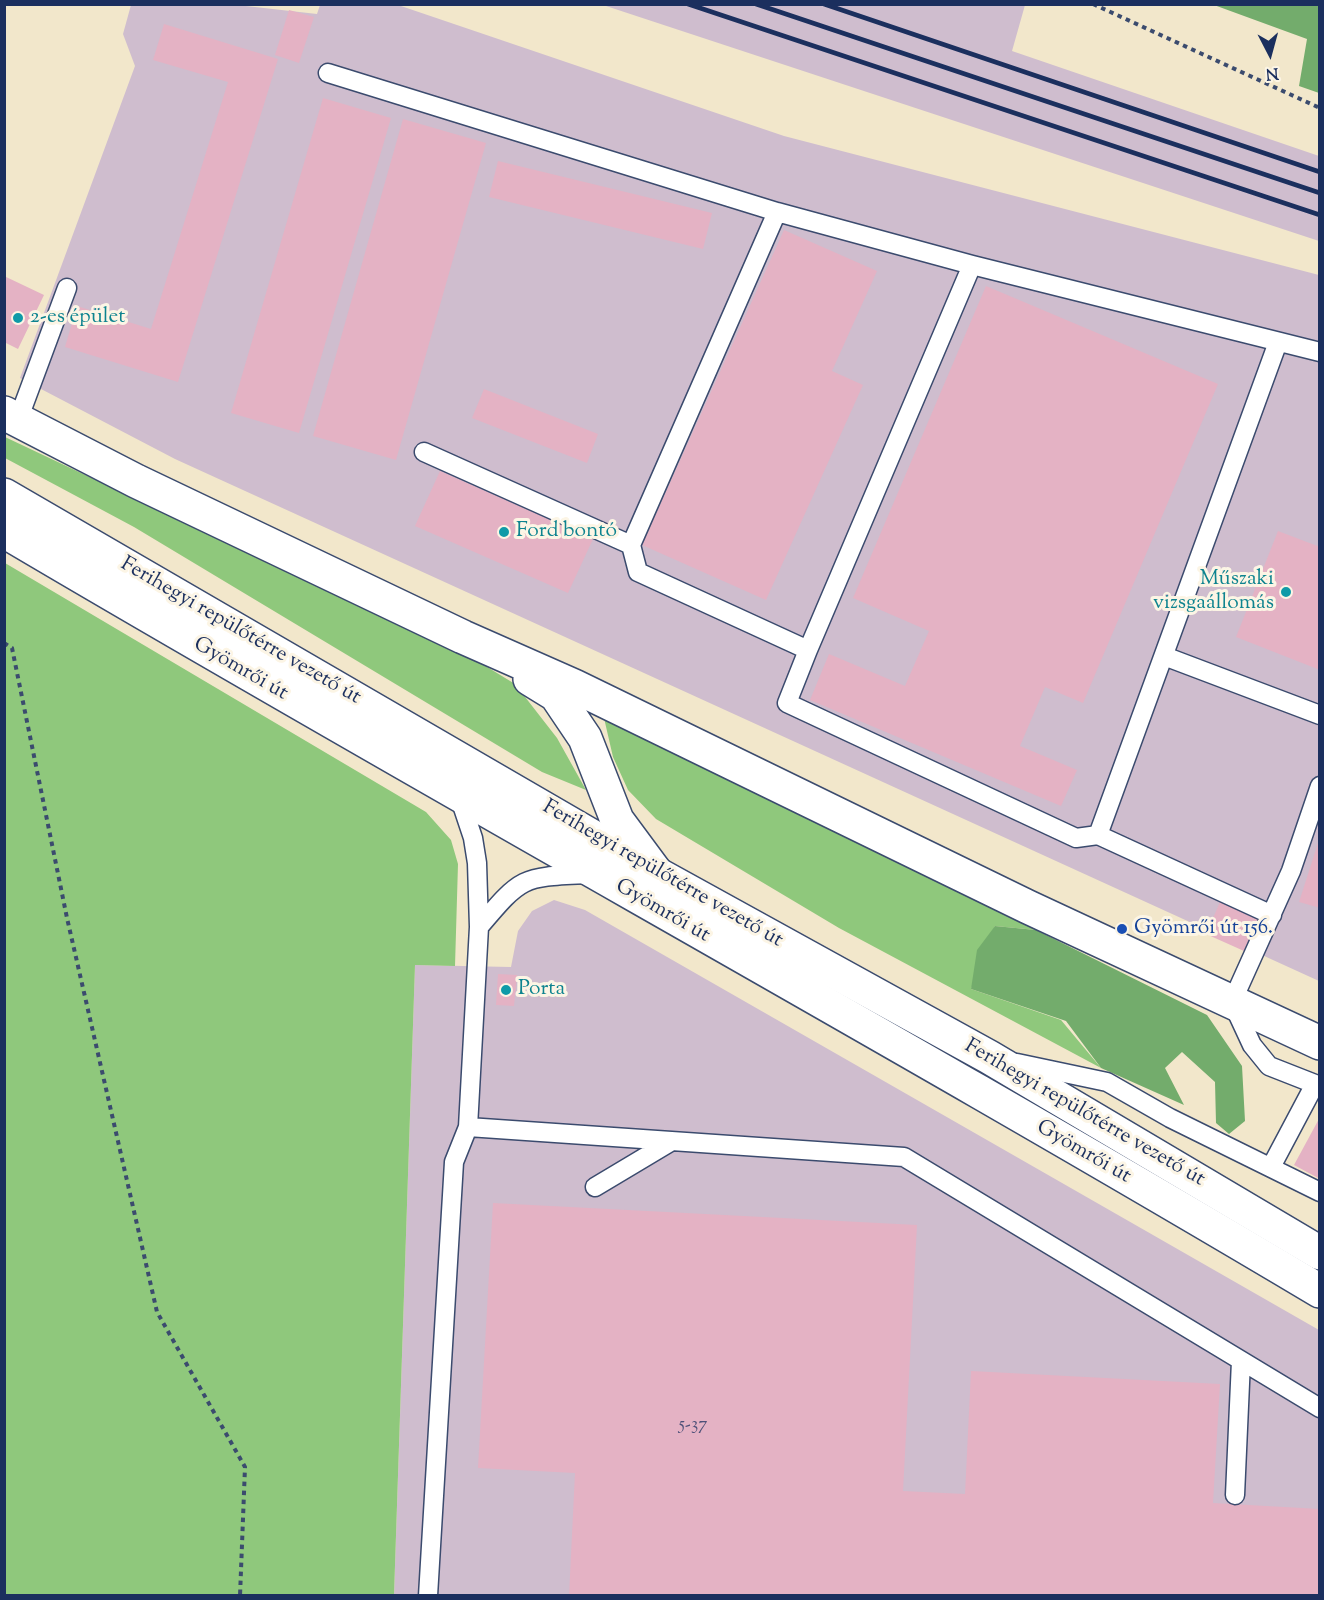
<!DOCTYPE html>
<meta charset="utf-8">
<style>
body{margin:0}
#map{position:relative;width:1324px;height:1600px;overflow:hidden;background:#f2e7cb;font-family:"Sorts Mill Goudy",serif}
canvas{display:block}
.frame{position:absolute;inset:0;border:6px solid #1b2f5e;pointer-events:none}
.north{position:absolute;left:1240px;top:24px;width:60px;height:60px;-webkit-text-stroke:4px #fcf5e5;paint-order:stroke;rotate:174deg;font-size:16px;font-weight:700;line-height:24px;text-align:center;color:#1b2f5e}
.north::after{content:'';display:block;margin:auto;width:21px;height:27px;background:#1b2f5e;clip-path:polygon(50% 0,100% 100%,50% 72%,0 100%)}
</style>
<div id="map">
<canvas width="1324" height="1600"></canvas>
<div class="frame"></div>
<div class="north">N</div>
</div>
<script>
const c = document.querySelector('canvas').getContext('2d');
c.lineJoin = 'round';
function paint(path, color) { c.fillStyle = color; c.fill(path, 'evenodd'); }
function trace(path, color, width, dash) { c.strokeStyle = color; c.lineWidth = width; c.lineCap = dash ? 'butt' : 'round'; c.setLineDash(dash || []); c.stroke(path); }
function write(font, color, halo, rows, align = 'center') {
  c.font = font + ' "Sorts Mill Goudy",serif'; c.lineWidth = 6; c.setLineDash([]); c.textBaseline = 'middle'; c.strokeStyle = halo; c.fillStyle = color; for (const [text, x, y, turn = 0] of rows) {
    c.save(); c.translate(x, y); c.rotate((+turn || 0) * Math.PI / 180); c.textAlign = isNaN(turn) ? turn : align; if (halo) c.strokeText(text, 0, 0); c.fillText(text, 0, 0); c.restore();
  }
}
paint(new Path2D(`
 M 131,5 L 237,5 L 317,14 L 320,5 L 398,5 L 784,136 L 1319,275 L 1319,981 L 175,459 L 20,378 L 135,66 L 123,34 Z
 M 603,5 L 1025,5 L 1012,51 L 1319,156 L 1319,241 Z
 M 554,900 L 585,910 L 1319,1330 L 1319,1595 L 394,1596 L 415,965 L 511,967 L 518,931 L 532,911 Z`), '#cfbdce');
paint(new Path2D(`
 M 5,437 L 474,659 L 515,684 L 557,738 L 586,790 L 542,772 L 134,527 L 5,458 Z
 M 5,563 L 426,812 L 451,840 L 458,864 L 455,966 L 415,965 L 394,1595 L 5,1595 Z
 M 604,718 L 1036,930 L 995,926 L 971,989 L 1061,1020 L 1101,1068 L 839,928 L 656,819 L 628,790 L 613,757 Z`), '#8fc87c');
paint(new Path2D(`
 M 1214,5 L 1319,5 L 1319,93 L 1299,86 L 1307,39 Z
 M 995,926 L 1036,930 L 1207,1015 L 1242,1066 L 1245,1121 L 1229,1134 L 1216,1123 L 1215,1082 L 1182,1052 L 1165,1068 L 1184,1105 L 1101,1068 L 1066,1021 L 971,989 L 977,950 Z`), '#73ac6c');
paint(new Path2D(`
 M 289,10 L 314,17 L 299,63 L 275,55 Z
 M 164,24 L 278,59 L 178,382 L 65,347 L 77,306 L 151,329 L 228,82 L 153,60 Z
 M 323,98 L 391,118 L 299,433 L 231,413 Z
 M 403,119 L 486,143 L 396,460 L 313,436 Z
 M 498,161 L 712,213 L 703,249 L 489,197 Z
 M 784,230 L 877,271 L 832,371 L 863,385 L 766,600 L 642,545 Z
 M 4,276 L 44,295 L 18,349 L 4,342 Z
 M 986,286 L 1218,384 L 1083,703 L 1045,687 L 1020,746 L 1077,770 L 1061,806 L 810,700 L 829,654 L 905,686 L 929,631 L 853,598 Z
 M 484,389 L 598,434 L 587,463 L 472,418 Z
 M 440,471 L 593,539 L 568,593 L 415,526 Z
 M 1278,531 L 1320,547 L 1320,670 L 1236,637 Z
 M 1319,840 L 1320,840 L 1320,908 L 1299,902 Z
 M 1220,902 L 1259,919 L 1244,951 L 1206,934 Z
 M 498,974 L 517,975 L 514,1006 L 496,1005 Z
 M 1320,1117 L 1320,1179 L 1294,1165 Z
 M 493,1203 L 917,1225 L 903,1491 L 965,1494 L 971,1371 L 1220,1384 L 1213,1503 L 1320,1509 L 1320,1596 L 569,1596 L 575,1473 L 478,1468 Z`), '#e4b2c4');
const service = new Path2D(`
 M 328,73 L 777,212 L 972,265 L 1320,352
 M 18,420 L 67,288
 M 424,452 L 631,545 L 638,572 L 808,650 L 787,703 L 1076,838 L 1098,835 L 1272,915
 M 631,545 L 777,212
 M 808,650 L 972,265
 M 1164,656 L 1320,715
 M 1320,786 L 1291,871 L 1232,1002 L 1252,1045 L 1269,1066 L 1320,1086
 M 1098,835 L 1278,342
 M 479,927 C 523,875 522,877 591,874
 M 1017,1063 L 1107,1082 L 1170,1118 L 1320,1192
 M 468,1127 L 904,1157 L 1320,1408
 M 1271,1167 L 1315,1084
 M 595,1187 L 672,1141
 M 1235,1495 L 1241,1361
 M 428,1596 L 454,1162 L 468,1127 L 479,927 L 477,863 L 473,838 L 459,796`);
const tertiary = new Path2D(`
 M 4,413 L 136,481 L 463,637 L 574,686 L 1028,907 L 1320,1043
 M 4,531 C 440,789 885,1032 1320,1291
 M 530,679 L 556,695 L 585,738 L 617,820 L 657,874`);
const primary = new Path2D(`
 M 4,495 L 657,874 L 989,1057 L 1320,1253`);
trace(service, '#3b4b6e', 21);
trace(tertiary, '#3b4b6e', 36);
trace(primary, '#3b4b6e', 36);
trace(new Path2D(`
 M 1093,4 L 1320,108
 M 4,643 L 12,648 L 67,918 L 157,1312 L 245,1467 L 240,1596`), '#3b4b6e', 4, [4.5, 4.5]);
trace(service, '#fff', 18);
trace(tertiary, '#fff', 33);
trace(primary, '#fff', 33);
trace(new Path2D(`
 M 688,4 L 1320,215
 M 756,4 L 1320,193
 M 824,4 L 1320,172`), '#1b2f5e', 4.5);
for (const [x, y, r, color] of [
 [18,318,6,"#0f9aa8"],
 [504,532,6,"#0f9aa8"],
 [1286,592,6,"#0f9aa8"],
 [1122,929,6,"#1a4fb4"],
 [506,990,6,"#0f9aa8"]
]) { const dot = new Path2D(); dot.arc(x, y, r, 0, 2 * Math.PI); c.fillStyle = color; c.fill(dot); trace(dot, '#fcf5e5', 2); }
write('18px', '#4d5078', null, [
 ["5-37",693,1426]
]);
write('21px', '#0d838f', '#fcf5e5', [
 ["2-es épület",30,318],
 ["Ford bontó",516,532],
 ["Műszaki",1274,580,"right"],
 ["vizsgaállomás",1274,604,"right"],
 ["Porta",518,990]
], 'left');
write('21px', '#1b2f5e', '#fcf5e5', [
 ["Ferihegyi repülőtérre vezető út",240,632,30],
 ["Gyömrői út",240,670,30],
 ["Ferihegyi repülőtérre vezető út",662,875,30],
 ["Gyömrői út",662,912,30],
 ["Ferihegyi repülőtérre vezető út",1084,1114,30],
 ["Gyömrői út",1083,1153,30]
]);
write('21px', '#164399', '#fcf5e5', [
 ["Gyömrői út 156.",1134,929]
], 'left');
</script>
